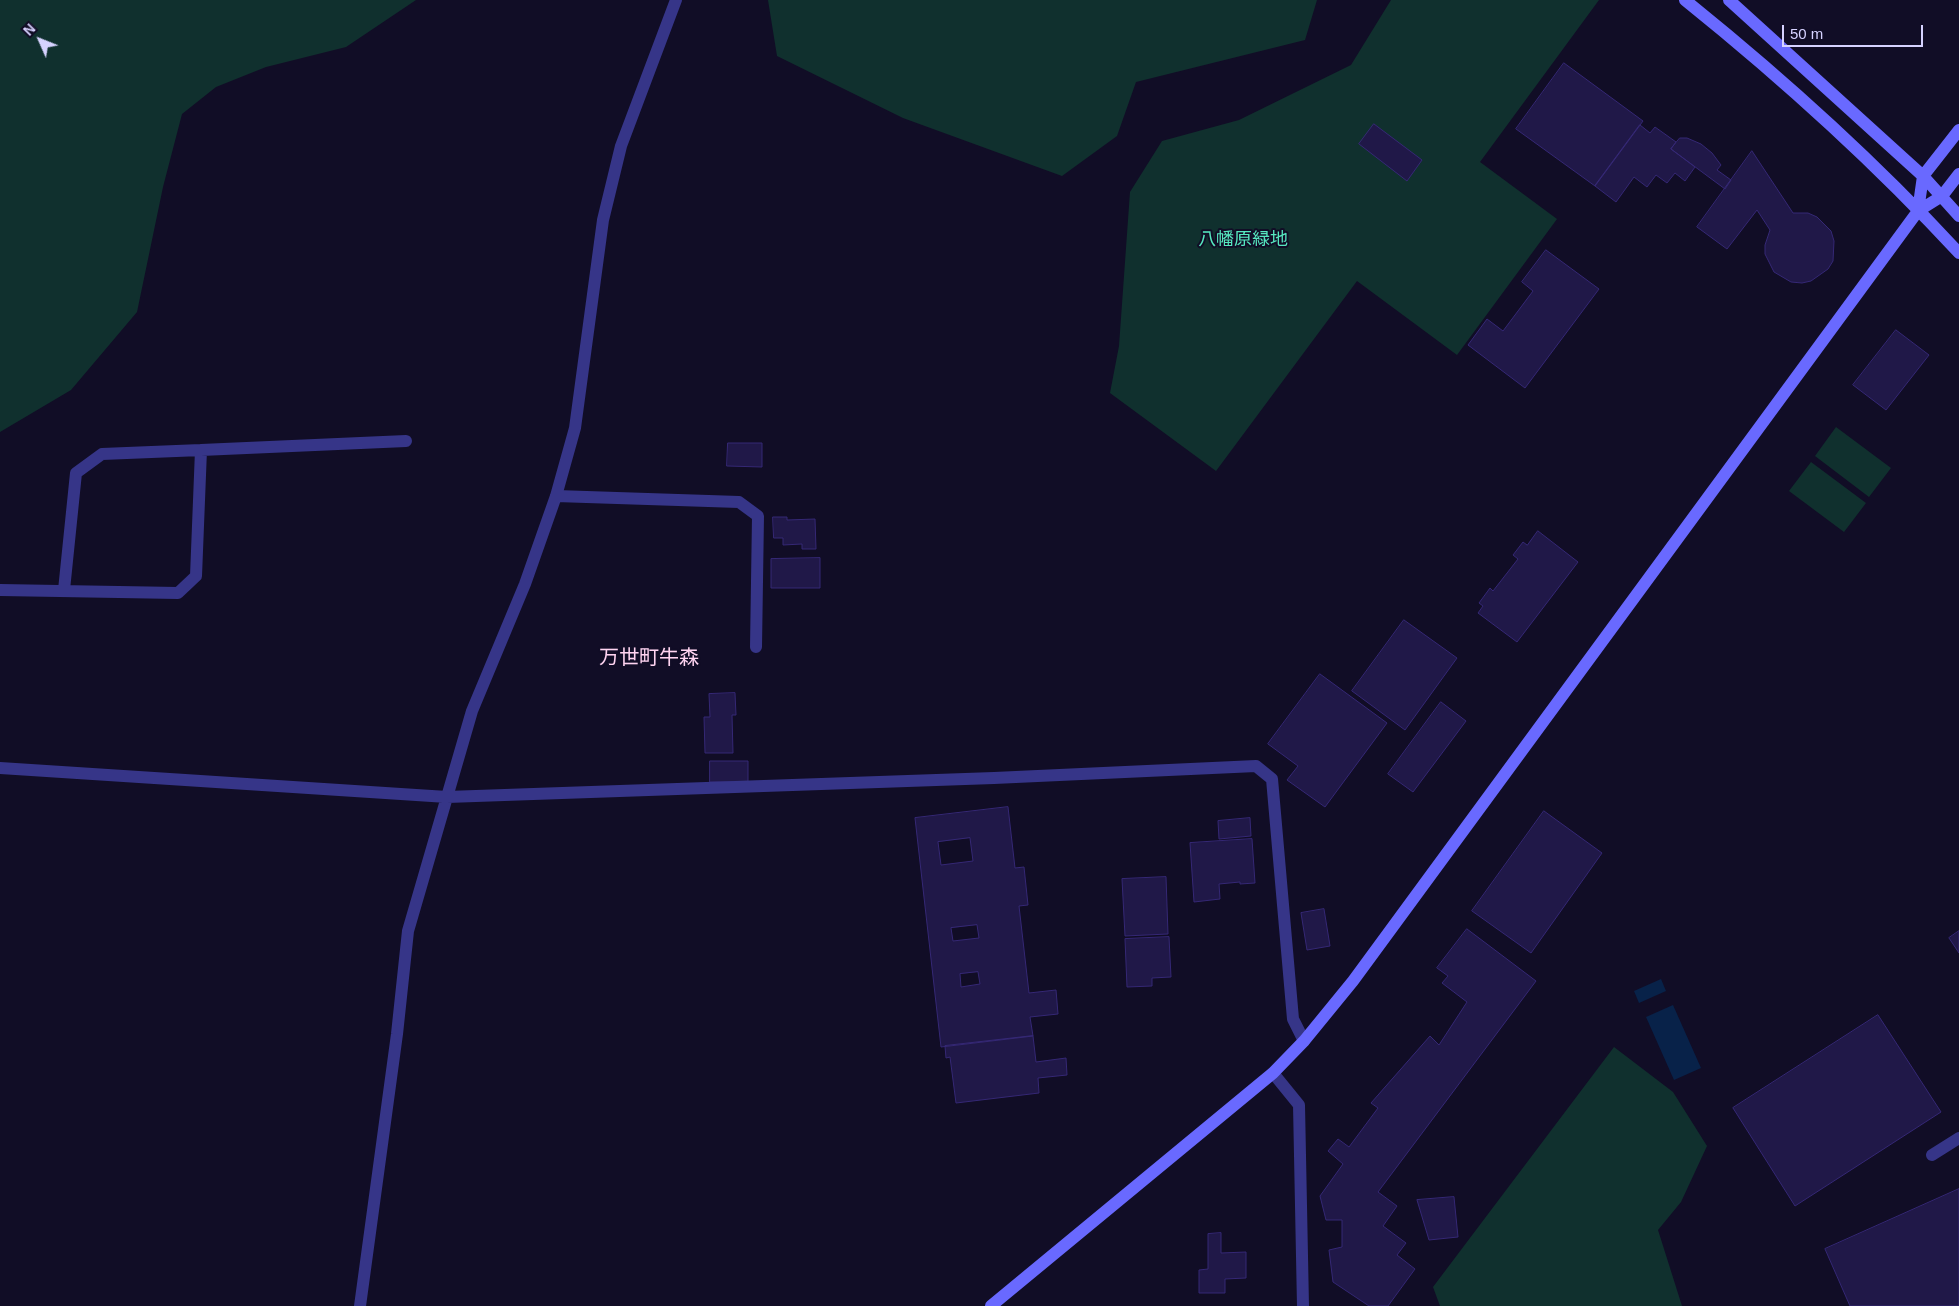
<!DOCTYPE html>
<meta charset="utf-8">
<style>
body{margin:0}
#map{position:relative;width:1959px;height:1306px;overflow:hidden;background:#110d26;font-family:Helvetica,sans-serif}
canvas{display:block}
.north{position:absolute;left:15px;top:15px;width:50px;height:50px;-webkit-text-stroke:4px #110d26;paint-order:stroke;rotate:314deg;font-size:14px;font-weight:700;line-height:20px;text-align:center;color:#d6d2ff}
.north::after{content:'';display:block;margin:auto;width:18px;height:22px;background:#d6d2ff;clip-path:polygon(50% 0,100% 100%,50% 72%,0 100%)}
.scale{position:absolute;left:1782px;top:25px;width:141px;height:22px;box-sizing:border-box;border:2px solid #d6d2ff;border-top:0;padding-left:6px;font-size:15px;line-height:18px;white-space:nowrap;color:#d6d2ff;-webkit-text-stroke:4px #110d26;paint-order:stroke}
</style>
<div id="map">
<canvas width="1959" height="1306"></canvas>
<div class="north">N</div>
<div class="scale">50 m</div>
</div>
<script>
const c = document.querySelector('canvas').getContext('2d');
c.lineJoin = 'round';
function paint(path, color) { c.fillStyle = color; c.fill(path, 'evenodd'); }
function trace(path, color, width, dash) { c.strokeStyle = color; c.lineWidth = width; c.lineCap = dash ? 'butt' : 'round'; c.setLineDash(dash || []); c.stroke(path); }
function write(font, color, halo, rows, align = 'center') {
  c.font = font + ' Helvetica,"Noto Sans JP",sans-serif'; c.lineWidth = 4; c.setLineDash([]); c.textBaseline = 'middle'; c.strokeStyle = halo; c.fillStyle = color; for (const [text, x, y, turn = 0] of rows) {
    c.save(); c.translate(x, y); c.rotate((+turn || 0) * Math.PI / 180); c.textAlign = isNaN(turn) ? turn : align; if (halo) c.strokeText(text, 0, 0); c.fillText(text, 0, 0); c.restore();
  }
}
paint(new Path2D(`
 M 0,0 L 416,0 L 346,47 L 266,67 L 216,87 L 182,114 L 163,187 L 137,312 L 71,390 L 0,432 Z
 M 768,0 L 1317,0 L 1305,40 L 1136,82 L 1117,136 L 1062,176 L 903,118 L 777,56 Z
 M 1391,0 L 1599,0 L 1480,162 L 1557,219 L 1457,355 L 1357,281 L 1216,471 L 1110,393 L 1119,346 L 1130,192 L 1162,141 L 1239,120 L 1351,65 Z
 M 1836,427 L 1891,468 L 1869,497 L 1815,456 Z
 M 1811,462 L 1866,503 L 1844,532 L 1789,491 Z
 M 1614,1047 L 1673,1092 L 1707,1146 L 1681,1202 L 1658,1230 L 1682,1306 L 1440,1306 L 1433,1287 Z`), '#10302e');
paint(new Path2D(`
 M 1661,979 L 1666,991 L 1639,1003 L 1634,991 Z
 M 1673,1005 L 1701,1068 L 1674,1080 L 1646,1017 Z`), '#082249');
const building = new Path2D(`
 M 1564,63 L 1643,121 L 1595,186 L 1516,129 Z
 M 1374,124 L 1422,160 L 1407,181 L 1359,144 Z
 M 1640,125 L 1650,133 L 1655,127 L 1676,142 L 1671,149 L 1695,167 L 1685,181 L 1675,173 L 1667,183 L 1656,175 L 1647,187 L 1634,177 L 1616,202 L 1595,186 Z
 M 1680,138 L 1687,138 L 1701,144 L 1712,153 L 1721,165 L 1717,170 L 1731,180 L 1725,189 L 1671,149 Z
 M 1752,151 L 1793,213 L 1808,213 L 1817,217 L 1831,231 L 1834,241 L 1833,261 L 1828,269 L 1811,281 L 1802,283 L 1791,282 L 1774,272 L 1765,254 L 1765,245 L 1770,230 L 1757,210 L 1727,249 L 1697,227 Z
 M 1546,250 L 1599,289 L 1525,388 L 1468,345 L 1487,319 L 1503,331 L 1533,291 L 1522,282 Z
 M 1896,330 L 1929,355 L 1886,410 L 1853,385 Z
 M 728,443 L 762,443 L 762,467 L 727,466 Z
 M 773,517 L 787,517 L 787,520 L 815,519 L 816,549 L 802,549 L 802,544 L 783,545 L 783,538 L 774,538 Z
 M 1538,531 L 1578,562 L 1517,642 L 1478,613 L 1483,606 L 1479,603 L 1490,588 L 1493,591 L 1518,559 L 1513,555 L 1523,542 L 1527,545 Z
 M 820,558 L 820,588 L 771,588 L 771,559 Z
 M 1404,620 L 1457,658 L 1405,730 L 1352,691 Z
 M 1320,674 L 1387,723 L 1325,807 L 1287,780 L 1298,766 L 1268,744 Z
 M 735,693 L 736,715 L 732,715 L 733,753 L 705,753 L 704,717 L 710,717 L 709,694 Z
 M 1441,702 L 1466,721 L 1413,792 L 1388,774 Z
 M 710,761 L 748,761 L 748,782 L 710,782 Z
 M 1008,807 L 1015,868 L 1024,867 L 1028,905 L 1019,906 L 1029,993 L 1056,990 L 1058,1014 L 1030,1017 L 1033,1036 L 941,1047 L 915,818 ZM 970,838 L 973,861 L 941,865 L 938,842 ZM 977,925 L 979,938 L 953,941 L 951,928 ZM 978,972 L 980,984 L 961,987 L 960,974 Z
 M 1544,811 L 1602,853 L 1531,953 L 1472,911 Z
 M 1250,818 L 1251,836 L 1219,839 L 1218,821 Z
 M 1252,839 L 1255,883 L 1240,884 L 1240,882 L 1219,884 L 1220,899 L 1194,902 L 1190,843 Z
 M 1166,877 L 1168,934 L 1125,936 L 1122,879 Z
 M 1324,909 L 1330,946 L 1307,950 L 1301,913 Z
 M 1467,929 L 1536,981 L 1378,1192 L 1397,1206 L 1383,1226 L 1406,1243 L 1397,1255 L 1415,1269 L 1388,1306 L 1369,1306 L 1333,1282 L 1329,1250 L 1342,1247 L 1342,1220 L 1326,1220 L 1320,1196 L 1343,1164 L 1328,1151 L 1338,1139 L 1349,1147 L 1378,1108 L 1371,1103 L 1430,1036 L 1439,1045 L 1467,1002 L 1442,983 L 1448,976 L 1437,968 Z
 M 1959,931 L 1959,953 L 1949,938 Z
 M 1169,937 L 1171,977 L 1152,978 L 1152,986 L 1127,987 L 1125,939 Z
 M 1878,1015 L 1941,1112 L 1795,1206 L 1733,1108 Z
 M 1033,1036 L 1036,1062 L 1066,1058 L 1067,1075 L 1038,1078 L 1039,1093 L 956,1103 L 950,1057 L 946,1058 L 945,1046 Z
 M 1959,1189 L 1959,1306 L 1850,1306 L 1825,1249 Z
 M 1454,1197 L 1458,1237 L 1429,1240 L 1417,1200 Z
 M 1221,1233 L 1221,1253 L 1246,1252 L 1246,1278 L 1225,1279 L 1225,1293 L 1199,1293 L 1199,1270 L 1208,1269 L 1208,1234 Z`);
paint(building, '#201848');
trace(building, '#352875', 1);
trace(new Path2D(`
 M 556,496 L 739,502 L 758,516 L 756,647
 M 0,590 L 178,593 L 196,576 L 201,450 L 406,441
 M 64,590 L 76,473 L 102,454 L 201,450
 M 0,768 L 447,797 L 994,778 L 1256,766 L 1272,779 L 1293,1019 L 1304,1041
 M 1273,1073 L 1299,1105 L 1303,1306
 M 1932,1155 L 1959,1138
 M 360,1306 L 397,1034 L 408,931 L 472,711 L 525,584 L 556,496 L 575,428 L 603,220 L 621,146 L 676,0`), '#363588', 12);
trace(new Path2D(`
 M 1685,0 C 1782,78 1875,162 1959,253
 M 1729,0 L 1923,176 L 1959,216
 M 1918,211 L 1923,176 L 1959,130
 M 991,1306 L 1273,1073 L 1304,1041 L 1353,981 L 1918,211 L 1942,196 L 1959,174`), '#6969ff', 12);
write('18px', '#56e7bf', '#110d26', [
 ["八幡原緑地",1243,240]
]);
write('20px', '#ffd4f1', '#110d26', [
 ["万世町牛森",649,658]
]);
</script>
